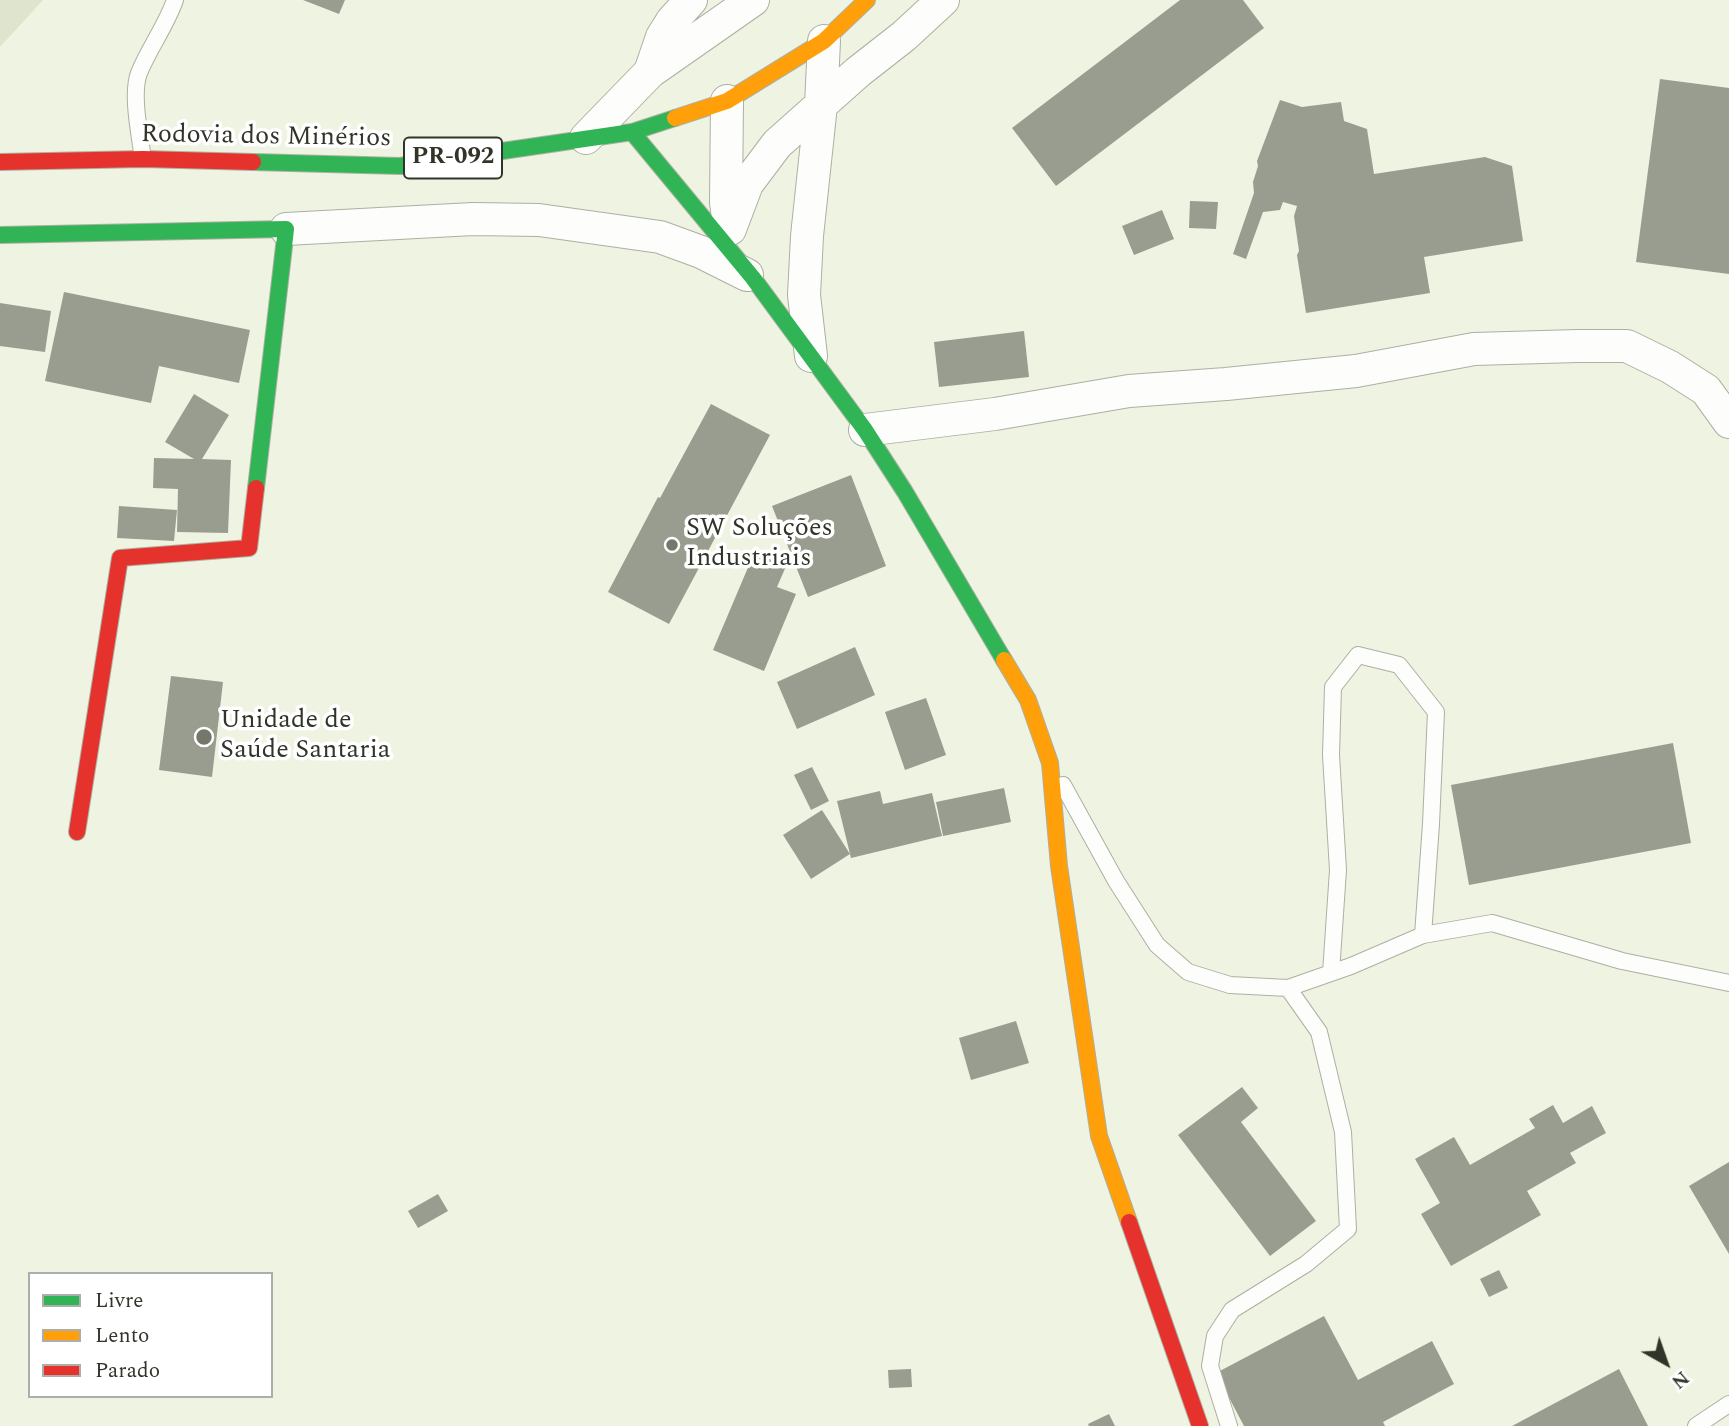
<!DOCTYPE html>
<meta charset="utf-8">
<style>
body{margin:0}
#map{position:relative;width:1729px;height:1426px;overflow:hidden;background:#eff3e2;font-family:Spectral,serif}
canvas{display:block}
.legend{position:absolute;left:28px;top:1272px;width:245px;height:126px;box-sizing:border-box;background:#fff;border:2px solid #adaea9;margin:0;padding:9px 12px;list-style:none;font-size:21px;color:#313428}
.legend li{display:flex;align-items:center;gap:14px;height:35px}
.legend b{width:35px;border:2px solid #adaea9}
.north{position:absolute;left:1631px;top:1328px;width:70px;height:70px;-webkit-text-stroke:5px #fff;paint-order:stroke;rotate:140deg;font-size:19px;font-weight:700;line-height:28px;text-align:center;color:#313428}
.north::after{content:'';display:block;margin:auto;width:24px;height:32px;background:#313428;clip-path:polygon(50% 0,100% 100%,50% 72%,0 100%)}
</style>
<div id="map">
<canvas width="1729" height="1426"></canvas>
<ul class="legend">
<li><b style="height:9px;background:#30b455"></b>Livre</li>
<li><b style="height:9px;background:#ff9f0a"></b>Lento</li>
<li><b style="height:9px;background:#e5322d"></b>Parado</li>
</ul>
<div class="north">N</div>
</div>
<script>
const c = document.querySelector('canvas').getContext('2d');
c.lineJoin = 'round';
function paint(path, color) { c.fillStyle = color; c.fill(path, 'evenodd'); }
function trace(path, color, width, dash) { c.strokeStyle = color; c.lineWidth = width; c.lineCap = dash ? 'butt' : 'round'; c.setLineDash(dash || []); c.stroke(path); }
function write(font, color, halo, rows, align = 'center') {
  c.font = font + ' Spectral,serif'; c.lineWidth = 7; c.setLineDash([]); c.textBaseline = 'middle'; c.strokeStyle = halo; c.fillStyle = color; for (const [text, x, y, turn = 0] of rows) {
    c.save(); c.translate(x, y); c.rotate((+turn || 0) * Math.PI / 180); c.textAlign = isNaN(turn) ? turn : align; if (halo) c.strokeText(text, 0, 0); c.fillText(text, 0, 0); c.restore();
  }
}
paint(new Path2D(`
 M 0,0 L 43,0 L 0,47 Z`), '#dee4cd');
paint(new Path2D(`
 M 303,0 L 345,0 L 339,14 Z
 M 1180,0 L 1243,0 L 1264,28 L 1056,186 L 1012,128 Z
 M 1660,79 L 1729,88 L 1729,274 L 1636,262 Z
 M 1280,100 L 1302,107 L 1341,102 L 1344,121 L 1367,129 L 1374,174 L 1485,157 L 1512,166 L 1523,241 L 1424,257 L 1430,293 L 1306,313 L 1297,255 L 1299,251 L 1294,216 L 1297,206 L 1283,202 L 1280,210 L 1263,212 L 1246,259 L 1233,254 L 1254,193 L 1253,182 L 1258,166 L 1257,161 Z
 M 1190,201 L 1218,202 L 1216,229 L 1189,228 Z
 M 1162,210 L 1174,239 L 1134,255 L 1122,226 Z
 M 64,292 L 250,330 L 239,383 L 159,366 L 151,403 L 45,381 Z
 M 0,303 L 51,311 L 45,352 L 0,346 Z
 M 1024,331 L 1029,377 L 939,387 L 934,342 Z
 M 194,394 L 229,415 L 202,459 L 231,460 L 228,533 L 177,532 L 178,489 L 153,488 L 154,458 L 194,459 L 165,442 Z
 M 711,404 L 770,435 L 669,624 L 608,592 L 658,497 L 660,498 Z
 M 851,475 L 886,566 L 808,597 L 772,506 Z
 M 119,506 L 177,510 L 174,541 L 117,538 Z
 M 755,551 L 787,564 L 777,587 L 796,594 L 764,671 L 713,650 Z
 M 855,647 L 875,695 L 797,729 L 777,682 Z
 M 171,676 L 223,682 L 212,777 L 159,770 Z
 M 926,698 L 946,755 L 905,770 L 885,712 Z
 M 1673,743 L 1691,843 L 1469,885 L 1451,785 Z
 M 812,767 L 829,801 L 811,810 L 794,775 Z
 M 1004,788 L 1011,822 L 943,836 L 936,802 Z
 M 880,791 L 883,804 L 932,793 L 942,836 L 851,858 L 837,801 Z
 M 822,810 L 850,854 L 811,879 L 783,835 Z
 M 1016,1021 L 1029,1063 L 971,1080 L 959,1038 Z
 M 1242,1087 L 1258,1108 L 1241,1122 L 1316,1221 L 1270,1256 L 1178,1135 Z
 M 1553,1105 L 1563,1123 L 1592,1106 L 1606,1133 L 1570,1153 L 1576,1163 L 1527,1191 L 1541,1215 L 1451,1266 L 1421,1214 L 1440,1203 L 1415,1159 L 1454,1137 L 1470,1165 L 1535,1128 L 1529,1119 Z
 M 1729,1162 L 1729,1254 L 1689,1186 Z
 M 438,1194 L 448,1211 L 418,1228 L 408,1211 Z
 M 1499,1270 L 1508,1288 L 1489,1297 L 1480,1279 Z
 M 1324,1316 L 1358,1380 L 1432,1341 L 1454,1384 L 1383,1422 L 1385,1426 L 1244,1426 L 1216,1373 Z
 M 911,1369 L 912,1387 L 889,1388 L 888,1370 Z
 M 1619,1369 L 1648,1426 L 1512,1426 Z
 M 1109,1414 L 1115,1426 L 1089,1426 L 1088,1424 Z`), '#999d8f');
const lane = new Path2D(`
 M 143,159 C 140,136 131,94 139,73 C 149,48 166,26 175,0
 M 1063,785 L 1116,881 L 1157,945 L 1188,972 L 1230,985 L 1288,988 L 1351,966 L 1423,935 L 1492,923 L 1622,961 L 1729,983
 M 1331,973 L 1338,870 L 1331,755 L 1333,687 L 1358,655 L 1399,665 L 1436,712 L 1431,824 L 1423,935
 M 1229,1426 L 1210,1366 L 1215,1336 L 1232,1310 L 1306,1264 L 1348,1229 L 1343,1132 L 1319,1032 L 1288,988
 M 1696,1426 L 1729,1404`);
const street = new Path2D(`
 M 650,72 L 662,37 L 672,21 L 691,0
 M 727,101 L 726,202 L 728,218
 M 586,138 L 650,72 L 753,0
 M 286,229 L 473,219 L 539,220 L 660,237 L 701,252 L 747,275
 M 730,229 L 747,184 L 777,144 L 858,72 L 904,36 L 943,0
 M 811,356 L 804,295 L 807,236 L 821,105 L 824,41
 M 865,430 L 995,414 L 1129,391 L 1226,384 L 1356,371 L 1474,349 L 1577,346 L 1627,346 L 1670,367 L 1706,390 L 1729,422`);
const fast = new Path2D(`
 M 632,132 L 753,278 L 865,430 L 905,492 L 1004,660
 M 253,162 L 400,166 L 632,132 L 675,118
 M 0,235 L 286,229 L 256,488`);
const slow = new Path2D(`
 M 675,118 L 727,101 L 824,41 L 867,0
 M 1004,660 L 1028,700 L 1050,763 L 1059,866 L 1099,1136 L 1129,1222`);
const jam = new Path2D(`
 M 0,162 L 143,159 L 253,162
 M 77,832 L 120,558 L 249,548 L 256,488
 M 1129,1222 L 1200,1426`);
trace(lane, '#acb0a2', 18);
trace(street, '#acb0a2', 34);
trace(fast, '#acb0a2', 18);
trace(slow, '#acb0a2', 18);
trace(jam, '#acb0a2', 18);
trace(lane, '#fdfdfb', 16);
trace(street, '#fdfdfb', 32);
trace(fast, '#30b455', 16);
trace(slow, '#ff9f0a', 16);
trace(jam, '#e5322d', 16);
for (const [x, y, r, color] of [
 [672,545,7,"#747769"],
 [204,737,9,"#747769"]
]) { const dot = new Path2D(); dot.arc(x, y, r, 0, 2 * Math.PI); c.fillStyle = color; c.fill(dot); trace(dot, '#fff', 2.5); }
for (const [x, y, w] of [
 [453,158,98]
]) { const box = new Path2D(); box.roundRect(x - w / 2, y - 20.5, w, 41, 5); c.fillStyle = '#fff'; c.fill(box); trace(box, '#313428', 2); }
write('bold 24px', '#313428', null, [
 ["PR-092",453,158]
]);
write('26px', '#313428', '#fff', [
 ["Rodovia dos Minérios",266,138,1]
]);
write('26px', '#313428', '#fff', [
 ["SW Soluções",686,530],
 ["Industriais",686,560],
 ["Unidade de",220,722],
 ["Saúde Santaria",220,752]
], 'left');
</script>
